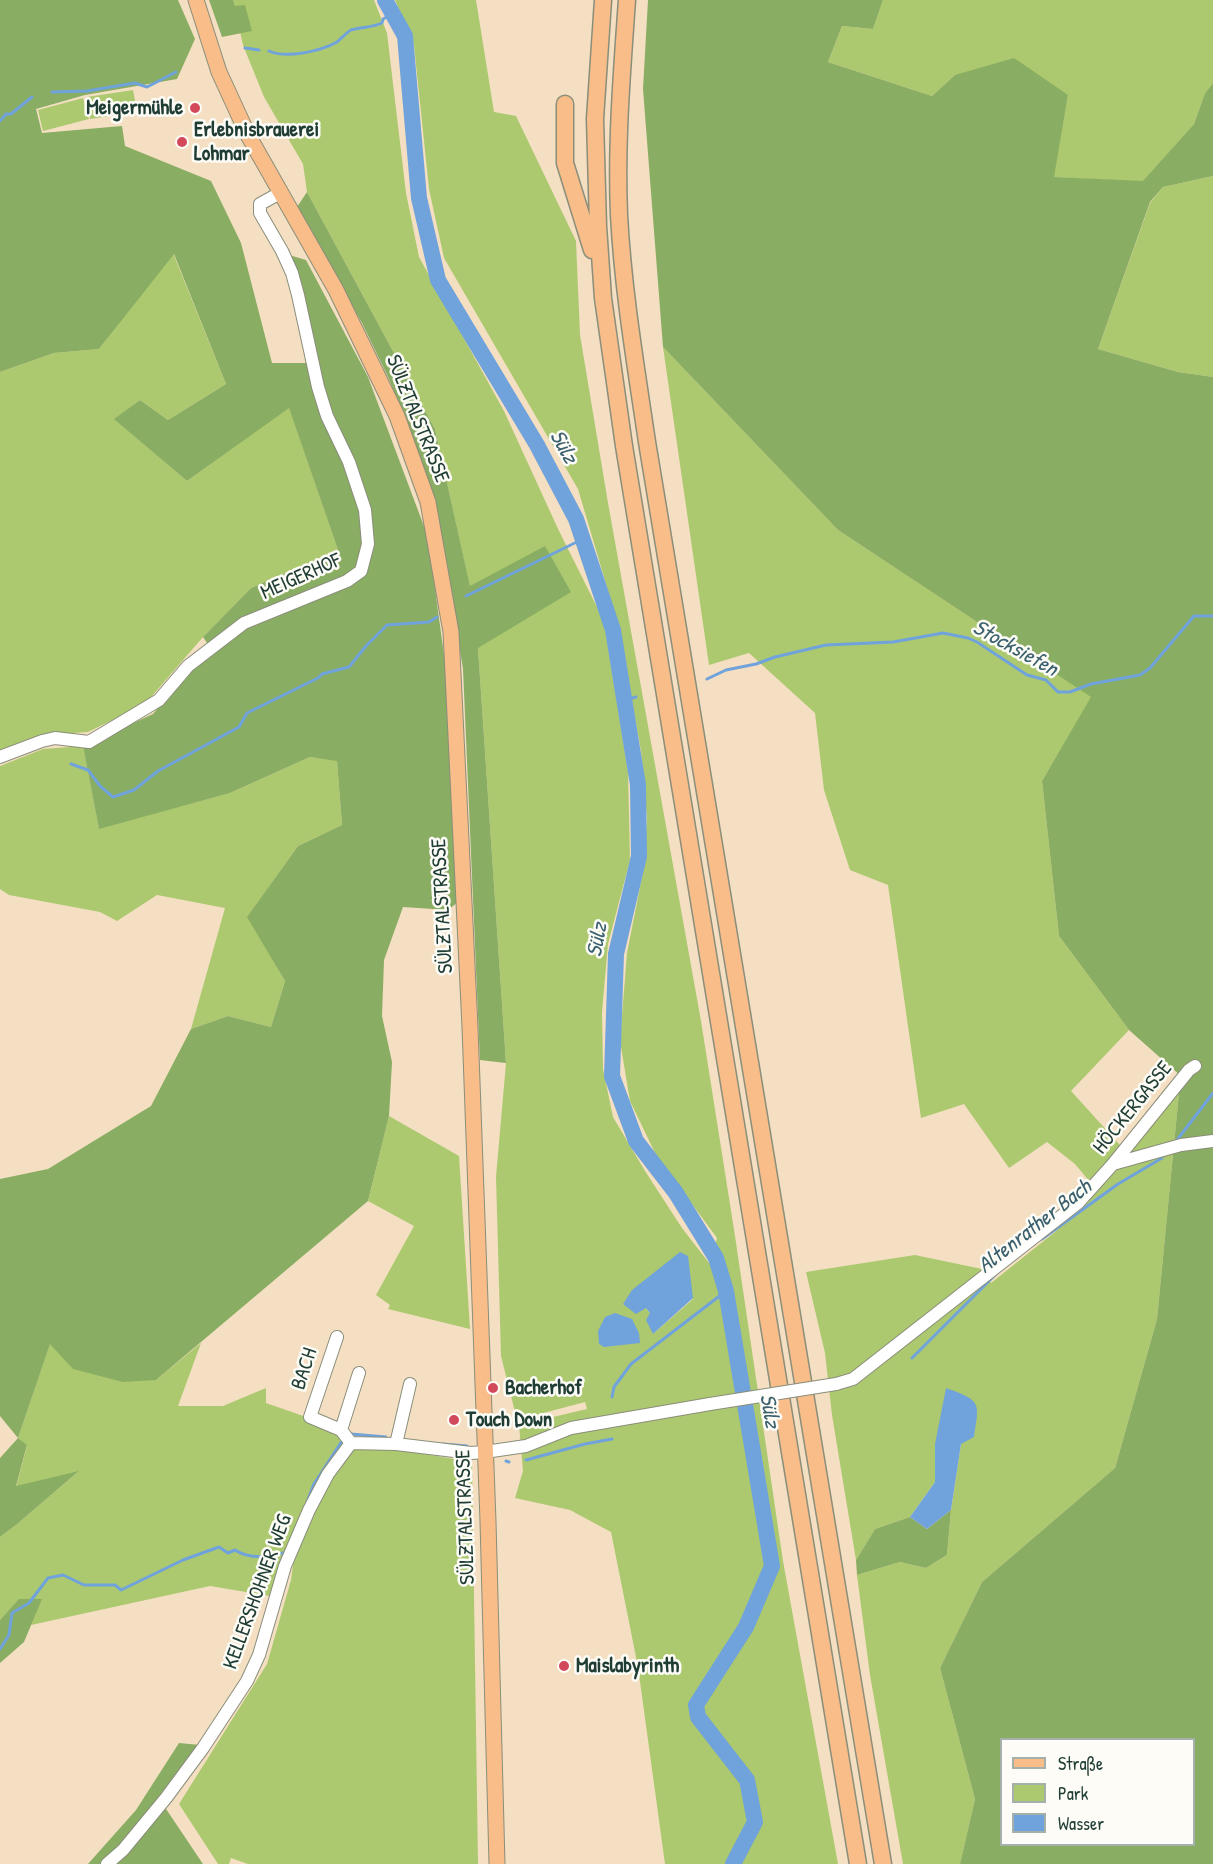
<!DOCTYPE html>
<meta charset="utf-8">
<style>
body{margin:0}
#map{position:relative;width:1213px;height:1864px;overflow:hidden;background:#f4dfc2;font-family:"Patrick Hand",sans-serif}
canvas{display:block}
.legend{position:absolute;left:1000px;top:1738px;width:195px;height:108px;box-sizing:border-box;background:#fdfcf7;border:2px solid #a4b0a9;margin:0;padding:8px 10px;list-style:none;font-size:18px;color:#1f3d34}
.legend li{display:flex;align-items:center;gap:12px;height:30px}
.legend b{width:30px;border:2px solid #a4b0a9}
</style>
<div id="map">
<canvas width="1213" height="1864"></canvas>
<ul class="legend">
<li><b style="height:8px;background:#f8bd89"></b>Straße</li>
<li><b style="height:16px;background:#acc970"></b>Park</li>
<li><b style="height:16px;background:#70a2db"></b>Wasser</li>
</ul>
</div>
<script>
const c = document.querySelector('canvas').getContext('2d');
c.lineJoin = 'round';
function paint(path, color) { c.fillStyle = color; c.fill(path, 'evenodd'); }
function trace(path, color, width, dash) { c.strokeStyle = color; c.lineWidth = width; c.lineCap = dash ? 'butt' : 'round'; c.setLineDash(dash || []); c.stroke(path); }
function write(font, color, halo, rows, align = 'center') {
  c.font = font + ' "Patrick Hand",sans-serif'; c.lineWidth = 5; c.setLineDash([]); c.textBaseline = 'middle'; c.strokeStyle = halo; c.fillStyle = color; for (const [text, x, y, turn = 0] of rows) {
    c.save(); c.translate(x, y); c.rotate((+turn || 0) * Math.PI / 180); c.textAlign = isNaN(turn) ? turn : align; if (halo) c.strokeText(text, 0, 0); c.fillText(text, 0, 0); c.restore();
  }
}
paint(new Path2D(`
 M 233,0 L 374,0 L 387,33 L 406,193 L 419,257 L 504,411 L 559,531 L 604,621 L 628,772 L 630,860 L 608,944 L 602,1012 L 603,1069 L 613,1117 L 645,1171 L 682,1228 L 709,1263 L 717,1238 L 656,1155 L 630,1101 L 620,1041 L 627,953 L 644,867 L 647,819 L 641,751 L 619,628 L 578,489 L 444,258 L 429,189 L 414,45 L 395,0 L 476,0 L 494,112 L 516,116 L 576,241 L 580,335 L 608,503 L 701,1021 L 735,1236 L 783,1561 L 838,1864 L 665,1864 L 638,1667 L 611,1532 L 570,1510 L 515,1498 L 523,1471 L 519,1425 L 587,1409 L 585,1402 L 517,1420 L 501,1356 L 496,1177 L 506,1063 L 478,648 L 470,587 L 435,429 L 307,192 L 303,164 L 264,97 L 243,45 ZM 693,1299 L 653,1334 L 650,1313 L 646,1308 Z
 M 883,0 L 1213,0 L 1213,83 L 1205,93 L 1194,124 L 1143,182 L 1053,177 L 1068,95 L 955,75 L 932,96 L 828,62 L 842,26 L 873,29 Z
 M 133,90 L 137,112 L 90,119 L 87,97 Z
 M 83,98 L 89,119 L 43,131 L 38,110 Z
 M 1213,176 L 1213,377 L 1178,372 L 1098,349 L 1150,203 L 1163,187 Z
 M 173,253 L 226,384 L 168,420 L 140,400 L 115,419 L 187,481 L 289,407 L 338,550 L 251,588 L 203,637 L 145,704 L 88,732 L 45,735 L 0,750 L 0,372 L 54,353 L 99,349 Z
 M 663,347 L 838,530 L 1092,697 L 1042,781 L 1059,936 L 1129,1030 L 1071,1091 L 1120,1145 L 1091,1183 L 1075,1164 L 1047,1142 L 1009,1168 L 964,1104 L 921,1118 L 888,885 L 850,870 L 824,790 L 815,713 L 749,653 L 709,665 Z
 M 83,746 L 99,828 L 230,793 L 310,757 L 337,760 L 342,825 L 298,846 L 248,916 L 285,981 L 271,1027 L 228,1016 L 191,1029 L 225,908 L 157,895 L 117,921 L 100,912 L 9,895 L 0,889 L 0,766 L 43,749 Z
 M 1179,1093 L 1157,1319 L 1115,1468 L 982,1582 L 940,1668 L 975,1799 L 960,1864 L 903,1864 L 870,1675 L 857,1575 L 900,1562 L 926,1568 L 947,1555 L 951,1510 L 961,1444 L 935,1444 L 935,1482 L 910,1517 L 875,1529 L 856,1560 L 832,1415 L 825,1353 L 806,1272 L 915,1255 L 982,1269 L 991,1283 L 1055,1232 L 1089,1199 Z
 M 389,1116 L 459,1156 L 470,1329 L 388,1309 L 390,1305 L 376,1295 L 414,1226 L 368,1201 Z
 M 50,1343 L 156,1380 L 201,1343 L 178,1406 L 223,1406 L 266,1388 L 266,1403 C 285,1410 338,1425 346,1443 L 270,1596 L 210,1586 L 31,1625 L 41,1599 L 20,1599 L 0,1620 L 0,1537 L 16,1525 L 78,1472 L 16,1487 L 27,1446 L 18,1438 Z
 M 371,1445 L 472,1462 L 478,1864 L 248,1864 L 231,1858 L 229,1864 L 218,1864 L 179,1804 L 267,1664 L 291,1580 L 293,1565 L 310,1519 L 330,1477 L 348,1453 L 358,1447 Z`), '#acc970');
paint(new Path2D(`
 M 0,0 L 178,0 L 195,39 L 177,79 L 85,95 L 36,109 L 42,133 L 122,126 L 125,146 L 211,181 L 241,243 L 272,363 L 307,363 L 282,253 L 306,260 L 368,377 L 428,537 L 446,670 L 458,902 L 448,910 L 403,907 L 384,960 L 382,1016 L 392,1062 L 389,1116 L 368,1201 L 156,1380 L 123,1382 L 73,1369 L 50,1344 L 18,1438 L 27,1445 L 16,1486 L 79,1471 L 16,1525 L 0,1537 L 0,1458 L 18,1438 L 0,1416 L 0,1179 L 48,1169 L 151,1106 L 191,1029 L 228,1016 L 271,1027 L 285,981 L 247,917 L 298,846 L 342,825 L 337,761 L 310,757 L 230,793 L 99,829 L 83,746 L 153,714 L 187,675 L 214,653 L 203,637 L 251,588 L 338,550 L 289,408 L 187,481 L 114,419 L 140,400 L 168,420 L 226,384 L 174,254 L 99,349 L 54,353 L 0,372 Z
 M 209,0 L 233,0 L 235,6 L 245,5 L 252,31 L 222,37 Z
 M 648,0 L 883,0 L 873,29 L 842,26 L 828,62 L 932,96 L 955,75 L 1014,58 L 1068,95 L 1054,177 L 1143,181 L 1194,124 L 1205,93 L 1213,83 L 1213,176 L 1163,187 L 1150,202 L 1098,349 L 1178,372 L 1213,377 L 1213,1864 L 960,1864 L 975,1799 L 940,1668 L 982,1582 L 1115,1468 L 1157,1319 L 1179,1093 L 1182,1077 L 1129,1030 L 1059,936 L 1042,781 L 1091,697 L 838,530 L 663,347 L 643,89 ZM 1002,1740 L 1194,1740 L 1194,1844 L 1002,1844 Z
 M 307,192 L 435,429 L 470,586 L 545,546 L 571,592 L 478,648 L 506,1063 L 480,1060 L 463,669 L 440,527 L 409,427 L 389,379 L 362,323 L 297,207 Z
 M 951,1510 L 947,1555 L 926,1568 L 900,1562 L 857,1575 L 856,1560 L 875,1529 L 910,1517 L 927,1529 Z
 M 19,1599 L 42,1599 L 24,1642 L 0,1663 L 0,1620 Z
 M 179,1743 L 200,1745 L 162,1803 L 203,1864 L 88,1864 L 136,1810 Z`), '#89ad62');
paint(new Path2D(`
 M 680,1252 L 688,1256 L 693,1298 L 653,1334 L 646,1320 L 650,1313 L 646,1308 L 636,1314 L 623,1304 L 632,1290 Z
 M 615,1313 L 632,1319 L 639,1333 L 640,1343 L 604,1347 L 599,1344 L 598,1331 L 605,1317 Z
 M 946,1388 C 981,1401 980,1401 974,1437 L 961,1444 L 951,1510 L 927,1529 L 910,1517 L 935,1482 L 935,1444 Z`), '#70a2db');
trace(new Path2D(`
 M 245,48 L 259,50
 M 269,51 C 286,59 321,51 337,42 C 341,39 347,32 351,30 C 352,29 354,30 355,29 C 364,27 374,27 382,23 L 383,19 L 394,13
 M 52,92 L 87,91 L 135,83 L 147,87 L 176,72
 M 0,121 L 6,114 L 11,114 L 32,97
 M 466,596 L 583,539
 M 707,679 L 726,670 L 756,664 L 775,657 L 826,645 L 893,642 L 943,633 L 968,638 L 977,642 L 1027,675 L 1046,680 L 1058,692 L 1070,692 L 1091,684 L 1140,675 L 1150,668 L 1194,616 L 1213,616
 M 625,700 L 636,697
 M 71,764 L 88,770 L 100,786 L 113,797 L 134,790 L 158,771 L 239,727 L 247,713 L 318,678 L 322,674 L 349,667 L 366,646 L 387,625 L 429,622 L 437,617
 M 1177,1140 L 1213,1093
 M 1042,1239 L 1118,1184 L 1162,1158
 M 912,1358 L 996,1274
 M 612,1397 L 614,1387 L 631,1364 L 726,1291
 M 351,1434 L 386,1437
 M 443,1444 L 467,1446
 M 526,1460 L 585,1444 L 612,1439
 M 506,1461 L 509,1462
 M 307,1502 L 314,1484 L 342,1441
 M 0,1649 L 9,1635 L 12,1613 L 29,1603 L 48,1578 L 63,1575 L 84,1585 L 115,1585 L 121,1590 L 183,1560 L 219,1547 L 228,1553 L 235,1550 C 248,1559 272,1558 285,1552`), '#70a2db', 3);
trace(new Path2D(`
 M 385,0 L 405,36 L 419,198 L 438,280 L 537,445 L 576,519 L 613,630 L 638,785 L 639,856 L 616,954 L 612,1076 L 636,1141 L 676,1193 L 716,1258 L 726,1291 L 772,1566 L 746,1627 L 696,1705 L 698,1717 L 747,1780 L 755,1822 L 733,1864`), '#70a2db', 16);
const minor = new Path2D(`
 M 0,757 L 42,741 L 55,738 L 89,742 L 159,700 L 188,666 L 244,623 L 347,581 L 361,571 L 368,544 L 365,510 L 349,462 L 327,416 L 318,387 L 298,295 L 292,273 L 282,251 L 260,213 L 260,204 L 280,193
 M 1113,1164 L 1181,1145 L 1213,1141
 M 337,1337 L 310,1417 L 341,1430 L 351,1443
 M 836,1384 L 853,1379 L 1078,1203 L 1113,1164 L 1189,1070 L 1195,1066
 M 341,1430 L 359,1373
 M 351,1443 L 396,1444 L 471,1453 L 485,1452 L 526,1446 L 571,1428 L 710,1404
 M 396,1444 L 410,1384
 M 107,1864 L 123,1850 L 166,1798 L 203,1748 L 247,1681 L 259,1655 L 285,1566 L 309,1510 L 328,1474 L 351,1443`);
const major = new Path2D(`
 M 196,0 L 219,72 L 248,135 L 336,290 L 397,416 L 428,502 L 451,632 L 470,1027 L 488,1521 L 497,1864`);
const highway = new Path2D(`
 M 603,0 L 595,119 L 598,226 L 603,298 L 624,446 L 858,1864
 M 627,0 C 622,71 616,143 619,215 C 623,291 636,367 647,442 L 883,1864
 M 565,104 L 565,163 L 592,250`);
trace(minor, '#8a8e7b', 14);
trace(major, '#8a8e7b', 17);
trace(highway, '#8a8e7b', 19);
trace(minor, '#fff', 12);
trace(major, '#f8bd89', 15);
trace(highway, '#f8bd89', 16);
const minorBridge = new Path2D(`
 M 710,1404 L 836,1384`);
trace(minorBridge, '#8a8e7b', 14, []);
trace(minorBridge, '#fff', 12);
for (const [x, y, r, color] of [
 [195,108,6,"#d1495b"],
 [182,142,6,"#d1495b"],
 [493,1388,6,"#d1495b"],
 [454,1420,6,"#d1495b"],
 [564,1666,6,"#d1495b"]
]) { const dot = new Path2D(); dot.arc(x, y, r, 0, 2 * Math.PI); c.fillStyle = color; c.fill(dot); trace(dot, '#fdfcf7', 2); }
write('bold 21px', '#1f3d34', '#fdfcf7', [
 ["Meigermühle",183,108,"right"],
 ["Erlebnisbrauerei",194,130],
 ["Lohmar",194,154],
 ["Bacherhof",505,1388],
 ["Touch Down",466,1420],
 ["Maislabyrinth",576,1666]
], 'left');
write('21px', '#1f3d34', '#fdfcf7', [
 ["SÜLZTALSTRASSE",417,419,68],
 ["MEIGERHOF",301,577,-24],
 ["SÜLZTALSTRASSE",443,906,-93],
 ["HÖCKERGASSE",1133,1108,-51],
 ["BACH",305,1369,-72],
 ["SÜLZTALSTRASSE",466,1517,-92],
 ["KELLERSHOHNER WEG",258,1592,-70]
]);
write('italic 22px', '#3b606e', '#fdfcf7', [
 ["Sülz",563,447,61],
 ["Stocksiefen",1015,649,29],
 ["Sülz",598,940,-80],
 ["Altenrather Bach",1035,1227,-38],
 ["Sülz",769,1411,80]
]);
</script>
